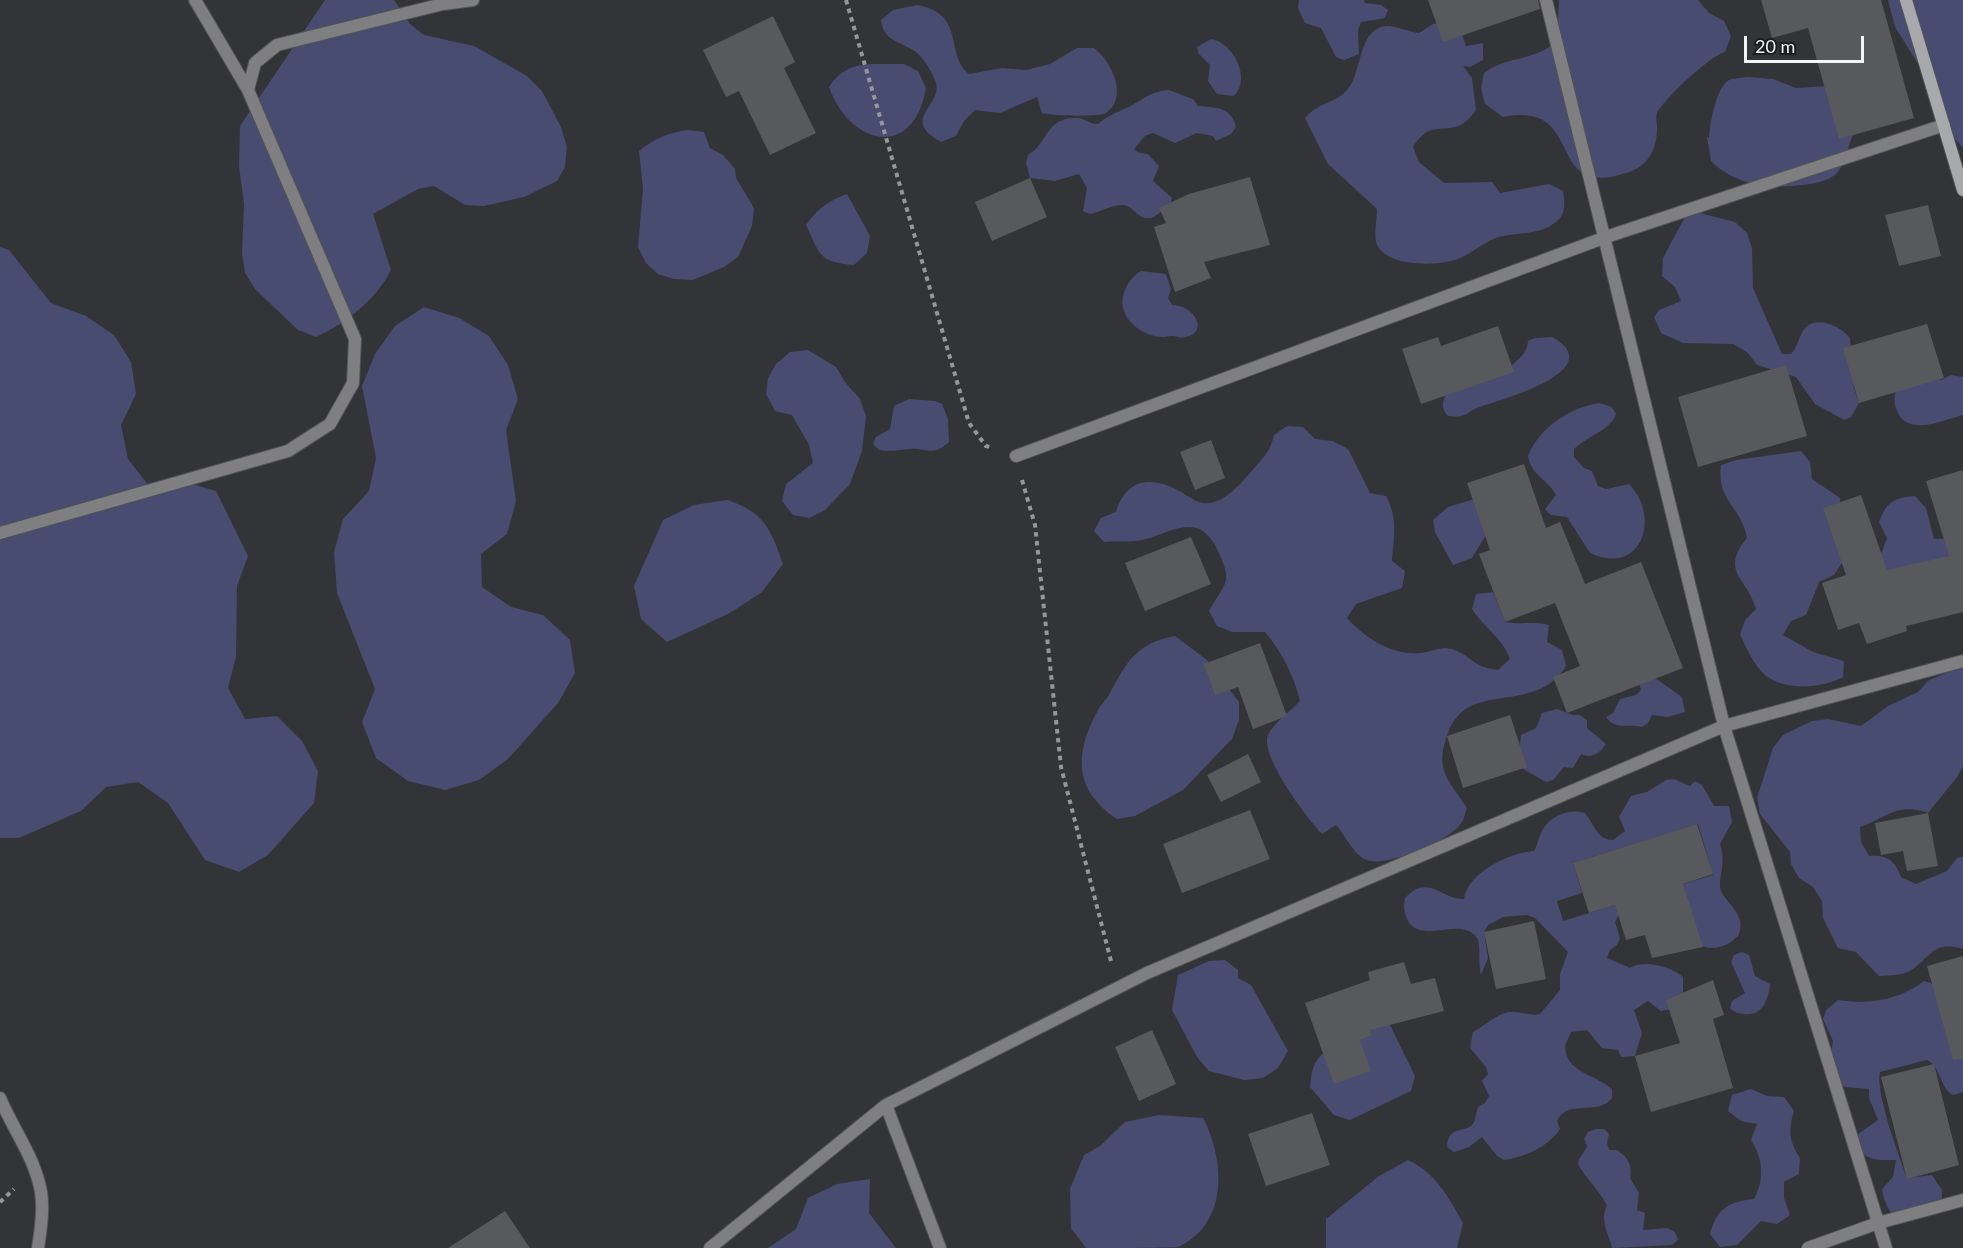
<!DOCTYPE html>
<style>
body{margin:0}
#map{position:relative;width:1963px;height:1248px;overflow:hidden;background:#333438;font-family:Lato,sans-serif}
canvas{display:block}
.scale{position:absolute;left:1744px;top:36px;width:120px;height:27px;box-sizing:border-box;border:3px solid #f3f4f7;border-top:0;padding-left:8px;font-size:18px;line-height:21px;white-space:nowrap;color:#f3f4f7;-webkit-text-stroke:4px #1c1c1e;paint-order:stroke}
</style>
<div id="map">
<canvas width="1963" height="1248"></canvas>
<div class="scale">20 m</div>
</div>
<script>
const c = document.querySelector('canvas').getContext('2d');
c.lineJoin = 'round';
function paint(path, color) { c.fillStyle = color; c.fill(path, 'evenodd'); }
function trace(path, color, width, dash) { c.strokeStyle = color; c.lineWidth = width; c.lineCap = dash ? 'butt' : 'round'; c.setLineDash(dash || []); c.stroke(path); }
paint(new Path2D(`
 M 325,0 L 394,0 L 410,24 L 424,35 L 474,46 L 527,76 L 542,91 L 561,127 L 567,147 L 565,167 L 557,181 L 524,197 L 484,206 L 465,205 L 434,186 L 418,189 L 373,214 L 391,270 C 377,299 345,324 316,337 L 298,330 L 255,289 L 245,273 L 242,253 L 244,204 L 239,166 L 240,126 Z
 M 1299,0 L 1364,0 L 1365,3 L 1381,5 L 1388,10 L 1385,18 L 1361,22 L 1358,30 L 1359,54 L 1344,60 L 1336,57 L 1321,28 L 1305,23 L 1298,8 Z
 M 1559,0 L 1698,0 L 1709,13 L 1724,21 L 1731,36 L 1725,52 C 1711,55 1664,99 1657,113 C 1655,118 1658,126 1657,131 C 1656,149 1649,164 1632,171 C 1540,205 1590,100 1503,117 L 1485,104 L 1481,88 L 1484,73 C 1509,55 1529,63 1557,42 Z
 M 1888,0 L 1963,0 L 1963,148 L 1936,117 L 1922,70 L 1895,27 Z
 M 917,5 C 967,14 944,54 969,74 L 1002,68 L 1026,70 L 1050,64 L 1077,48 L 1094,48 C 1110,60 1130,96 1106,113 C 1101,117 1051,116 1042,113 L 1037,97 L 1000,113 L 975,110 L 964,121 L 956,136 L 941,142 C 898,118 946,105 935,80 C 930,69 923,56 913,50 C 898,41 883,40 881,20 L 893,10 Z
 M 1450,21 L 1461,31 L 1466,46 L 1483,43 L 1483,60 L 1470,67 L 1463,66 L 1472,78 L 1476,110 C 1452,145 1435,112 1413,147 L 1419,162 L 1444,183 L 1492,182 L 1500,193 L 1549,184 L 1563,191 C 1565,202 1566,214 1557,221 C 1539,237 1516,231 1496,238 C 1480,244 1467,258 1451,261 C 1431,266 1383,266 1376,242 C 1374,233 1377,218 1377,209 L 1328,164 L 1305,118 C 1320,101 1335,104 1347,90 C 1363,73 1357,28 1387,26 C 1396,26 1410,32 1419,33 L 1433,24 Z
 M 1211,39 C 1233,42 1252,79 1234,96 L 1217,94 L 1208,81 L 1210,65 L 1199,54 L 1197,47 Z
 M 904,64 L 918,71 L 926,88 C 913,162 849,144 829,87 C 848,58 872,65 904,64 Z
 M 1748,77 L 1773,79 L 1796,88 L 1829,86 L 1854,132 C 1848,145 1845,166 1835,175 C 1827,181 1813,184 1803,185 C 1770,189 1736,186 1711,161 L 1707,137 L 1709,138 C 1710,124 1716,87 1729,80 C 1734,78 1742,78 1748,77 Z
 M 1169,90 L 1193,99 L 1198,106 C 1216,108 1231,106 1236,127 L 1231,134 L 1216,141 L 1213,136 L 1197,133 L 1175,143 L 1153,133 L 1145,136 L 1134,149 L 1140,153 L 1148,154 L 1159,166 L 1153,181 L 1172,198 L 1170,206 C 1162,208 1158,217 1150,218 C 1137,220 1133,204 1122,205 C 1112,205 1100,212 1090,214 L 1083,211 L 1087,188 L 1079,174 L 1055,181 L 1030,178 L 1026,163 L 1028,155 C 1048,143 1046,118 1075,118 C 1084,117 1089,124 1098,124 C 1107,116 1114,114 1124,109 C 1142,102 1146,92 1169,90 Z
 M 687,130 L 704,132 L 710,148 L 723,155 L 735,169 L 736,178 L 754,208 L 752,226 L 738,257 L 724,267 L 693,280 L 674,279 L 658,274 L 646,263 L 638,247 L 643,189 L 639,151 C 655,138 668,133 687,130 Z
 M 847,194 L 870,236 L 867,253 L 854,265 C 819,262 820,255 806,225 C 817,209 828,201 847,194 Z
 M 1696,212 L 1735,222 L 1747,233 L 1752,248 L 1753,288 L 1782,354 L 1791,354 C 1798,347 1799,335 1805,328 C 1818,315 1841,327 1850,338 L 1854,388 L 1859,403 L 1851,417 L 1844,420 L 1815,404 L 1796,377 L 1757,365 L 1747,352 L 1733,344 L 1683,343 L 1661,333 L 1654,317 L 1659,310 L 1681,301 L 1675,287 L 1662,276 L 1663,258 L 1687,213 Z
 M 0,247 L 9,250 L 51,303 L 86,316 L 114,335 L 131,362 L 136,394 L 121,425 L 128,459 L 149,486 L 182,481 L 216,491 L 248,556 L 237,586 L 236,657 L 228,688 L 245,719 L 277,716 L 302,741 L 318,771 L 314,803 L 268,855 L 239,872 L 205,860 L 168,803 L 138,782 L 106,787 L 81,811 L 19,838 L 0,838 Z
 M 1141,271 L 1166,274 L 1171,289 L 1168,298 L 1172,305 C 1195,305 1209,332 1186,337 C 1181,339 1177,336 1172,336 C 1168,336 1167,337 1163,337 C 1142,337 1118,318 1123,296 C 1126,285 1131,277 1141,271 Z
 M 424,307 L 459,318 L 489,336 L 508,365 L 518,399 L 506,430 L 516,501 L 507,534 L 481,554 L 482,587 L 511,607 L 543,615 L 570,640 L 575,673 L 558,703 L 508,759 L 479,780 L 445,790 L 408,781 L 376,758 L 362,722 L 375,689 L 337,593 L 334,552 L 343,519 L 369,491 L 376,458 L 362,386 L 375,354 L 395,326 Z
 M 1552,337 C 1610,369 1505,399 1482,406 C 1466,411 1468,419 1448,416 C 1442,409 1441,403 1446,395 C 1469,385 1527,369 1528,341 L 1535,338 Z
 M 808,350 L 836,367 L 845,382 L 860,399 L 866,416 L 862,451 L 850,484 L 825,510 L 809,518 L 793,515 L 782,501 L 786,484 L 813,463 L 809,445 L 792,415 L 775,411 L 766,394 L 768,378 L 776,364 L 790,352 Z
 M 1951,375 L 1963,377 L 1963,415 C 1945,419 1910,437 1898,413 C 1893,403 1894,395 1897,385 L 1937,378 L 1941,380 Z
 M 909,399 L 935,401 L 942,404 L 948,419 L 949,442 C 931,458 927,447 909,449 C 898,450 890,452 879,450 L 873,444 L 876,437 L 890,429 L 894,406 Z
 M 1600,403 L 1612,407 L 1616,414 C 1610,431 1587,436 1574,449 L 1574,457 L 1584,468 L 1592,471 L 1598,486 L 1606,489 L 1629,484 C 1662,518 1641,577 1590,553 L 1567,517 L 1551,515 L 1545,509 L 1556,495 C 1548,479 1531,476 1528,456 C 1539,428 1570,407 1600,403 Z
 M 1287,426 L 1303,427 L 1315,439 L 1333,441 L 1348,449 L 1370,493 L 1386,496 C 1398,518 1394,537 1392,561 L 1405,571 L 1402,588 L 1356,604 L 1347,618 C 1364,637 1392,656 1420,653 C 1431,652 1440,646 1452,649 C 1472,656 1472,667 1498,670 L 1510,659 C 1502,637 1484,628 1472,609 L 1476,594 L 1493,592 L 1505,622 C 1521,625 1534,621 1549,625 L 1547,642 L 1562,650 L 1566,666 C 1534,717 1468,678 1448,733 C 1434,770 1448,779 1467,808 C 1465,813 1464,821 1460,825 C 1447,841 1391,865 1371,861 C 1355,859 1346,836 1336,825 L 1322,834 C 1306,817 1265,762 1267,739 C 1269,726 1290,712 1300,701 C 1294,676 1282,652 1265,632 L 1232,632 L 1217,626 L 1209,611 C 1225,582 1234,584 1217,549 C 1197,507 1167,537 1136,541 C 1126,542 1115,541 1104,542 L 1094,531 L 1101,518 L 1116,512 C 1126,478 1152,475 1181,492 C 1190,497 1199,505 1210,503 C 1226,501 1240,484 1250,473 C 1261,460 1270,453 1274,435 Z
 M 1801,451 L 1810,462 L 1812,479 L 1840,498 L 1843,561 L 1834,575 L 1819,582 L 1806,615 L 1791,621 L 1783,635 L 1813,652 L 1844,661 L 1843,677 C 1822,688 1786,692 1765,675 C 1754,665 1746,648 1740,634 L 1745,620 L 1756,609 C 1748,578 1719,572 1747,538 C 1741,505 1716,501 1721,465 L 1736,460 Z
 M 1915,496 L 1926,508 L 1934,539 L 1950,538 L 1963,547 L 1889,597 L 1881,554 L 1887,538 L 1879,522 C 1887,501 1894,498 1915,496 Z
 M 1474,499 L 1486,535 L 1472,558 L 1453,565 L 1435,532 L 1433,520 L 1448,507 Z
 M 727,500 C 764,512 771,529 783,564 L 762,592 L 730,613 L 667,642 L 641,619 L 634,586 L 663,520 L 694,505 Z
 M 1175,636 L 1207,660 L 1239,702 L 1239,720 L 1232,739 L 1183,790 L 1135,816 L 1117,819 C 1074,791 1074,754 1097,712 C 1100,705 1106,700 1110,693 C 1127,661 1137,643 1175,636 Z
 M 1963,666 L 1963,766 L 1957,777 L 1928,813 C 1896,802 1887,818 1860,827 L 1861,842 L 1869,856 C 1887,854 1895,861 1901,877 L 1916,884 L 1947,871 L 1957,858 L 1963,857 L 1963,949 C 1934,941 1933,954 1913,969 C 1904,976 1890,975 1879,976 L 1856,952 L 1838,948 L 1823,918 L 1822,901 L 1813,887 L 1799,878 L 1791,864 L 1790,852 L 1760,814 L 1757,798 L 1773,748 L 1783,735 L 1812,721 L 1828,719 L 1861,726 L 1888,706 L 1918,692 L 1929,680 Z
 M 1655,678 L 1682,697 L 1685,712 L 1668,717 L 1652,715 L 1648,723 L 1642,727 C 1627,723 1616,731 1606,717 L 1613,713 L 1620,699 L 1636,695 L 1641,690 L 1639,682 Z
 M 1557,709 L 1573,715 L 1580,715 L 1587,720 L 1587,728 L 1606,744 C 1599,754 1592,759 1581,754 L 1573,768 L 1564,767 L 1553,780 L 1546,782 L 1518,766 L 1521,735 L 1536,728 L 1542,713 Z
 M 1674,779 L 1690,786 L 1695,781 L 1702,785 L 1714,806 L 1729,806 L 1732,822 L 1720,844 C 1727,864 1717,880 1721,891 C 1727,904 1748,916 1738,936 C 1728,945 1719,950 1705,947 L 1622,908 L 1615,922 L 1620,938 L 1617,945 L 1610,950 L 1607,958 L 1630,968 C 1642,959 1672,966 1683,977 L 1683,994 L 1676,1008 L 1661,1011 L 1648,1001 L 1634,1010 L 1642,1033 L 1635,1056 L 1621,1057 L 1618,1050 L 1602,1048 L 1587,1030 L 1571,1032 L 1565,1046 C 1566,1073 1595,1074 1612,1089 L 1612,1098 C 1597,1117 1567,1098 1557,1121 L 1560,1129 C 1548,1147 1525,1157 1504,1160 L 1497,1156 L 1482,1137 L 1469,1147 L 1454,1152 L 1447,1147 C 1448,1123 1468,1135 1474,1122 C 1476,1117 1476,1112 1478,1107 L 1485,1103 L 1489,1096 L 1482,1081 L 1488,1074 L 1486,1067 L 1470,1048 L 1473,1032 C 1487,1025 1500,1010 1516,1012 C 1525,1013 1531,1016 1540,1014 L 1560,990 L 1560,974 L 1568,952 L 1535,918 L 1527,915 L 1503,917 L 1488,925 L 1484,932 L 1488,958 L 1481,975 C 1478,964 1481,944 1477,938 C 1461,915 1423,945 1408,921 C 1404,913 1403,906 1405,898 C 1429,873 1441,900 1464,899 C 1468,872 1509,853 1534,851 C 1538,844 1539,835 1543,829 C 1551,815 1571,808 1585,813 C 1594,824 1597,840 1613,840 L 1625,831 L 1619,817 L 1631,796 L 1647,792 L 1666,780 ZM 1698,824 L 1713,875 L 1563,921 L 1557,901 L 1582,893 L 1573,863 Z
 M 1742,952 L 1749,955 L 1755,976 L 1770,984 C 1768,1000 1763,1016 1744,1014 C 1737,1013 1735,1013 1730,1008 L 1732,1001 L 1745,993 L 1731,962 L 1734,955 Z
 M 1225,960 L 1238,970 L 1238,978 L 1251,985 L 1288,1051 L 1278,1068 L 1263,1078 L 1244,1080 L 1209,1071 L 1197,1057 L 1172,1010 L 1178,975 L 1209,961 Z
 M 1924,981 L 1931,983 L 1963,1023 L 1963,1092 L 1953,1095 C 1939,1087 1942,1068 1927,1060 L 1880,1072 C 1875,1092 1899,1156 1907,1178 L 1932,1175 L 1942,1190 L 1942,1197 L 1937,1204 L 1904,1223 C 1891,1218 1884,1203 1882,1189 L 1893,1177 L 1896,1160 C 1877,1160 1865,1162 1855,1142 L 1858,1134 L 1878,1120 L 1869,1098 L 1869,1089 L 1845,1087 L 1838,1082 L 1830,1058 L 1833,1041 L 1823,1019 L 1826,1010 L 1838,1000 C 1868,1005 1900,1000 1924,981 Z
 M 1388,1021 L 1415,1076 L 1411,1091 L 1350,1120 L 1334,1115 L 1310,1087 C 1311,1081 1311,1074 1313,1068 C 1324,1041 1363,1030 1388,1021 Z
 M 1751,1089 L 1767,1096 L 1784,1097 L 1794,1111 C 1788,1130 1789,1141 1800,1158 L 1799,1174 L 1784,1182 L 1784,1198 L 1790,1215 L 1777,1224 L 1761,1221 L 1737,1245 L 1720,1247 L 1710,1234 C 1717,1208 1728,1202 1754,1199 C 1765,1180 1763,1158 1751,1140 L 1757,1124 L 1741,1121 L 1728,1111 L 1732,1095 Z
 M 1159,1115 L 1203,1118 C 1225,1160 1229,1224 1178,1247 C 1165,1248 1104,1248 1086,1248 L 1071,1228 L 1070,1189 L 1084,1155 L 1100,1146 L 1125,1122 Z
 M 1596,1129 L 1604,1129 L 1609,1134 L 1607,1143 L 1609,1150 L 1617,1150 C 1628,1157 1633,1166 1630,1178 L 1639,1193 L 1637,1210 L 1645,1213 L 1643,1230 L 1667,1228 L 1675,1232 L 1678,1240 L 1672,1245 L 1612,1248 C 1609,1234 1599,1219 1607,1206 C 1604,1196 1578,1169 1578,1163 C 1579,1157 1585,1152 1587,1146 L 1584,1139 L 1588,1132 Z
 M 1408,1160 C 1435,1172 1449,1198 1463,1223 L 1457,1248 L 1326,1248 L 1326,1219 L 1379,1176 Z
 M 870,1179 L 869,1213 L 896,1248 L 768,1248 L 796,1229 L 808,1198 L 837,1184 Z`), '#474c70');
paint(new Path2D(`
 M 1428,0 L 1538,0 L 1540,9 L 1443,42 Z
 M 1761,0 L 1881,0 L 1914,118 L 1839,139 L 1808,28 L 1772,38 Z
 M 773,16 L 795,62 L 784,68 L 816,133 L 770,155 L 739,91 L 726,97 L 703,50 Z
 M 1250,177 L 1270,245 L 1204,262 L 1211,278 L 1175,292 L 1154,227 L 1166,223 L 1159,208 L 1189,194 Z
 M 1030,178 L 1047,217 L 992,241 L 975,202 Z
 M 1928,205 L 1941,256 L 1899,266 L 1885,215 Z
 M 1927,324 L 1944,378 L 1859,403 L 1843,348 Z
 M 1498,326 L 1514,372 L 1421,404 L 1402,349 L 1438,337 L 1441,346 Z
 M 1786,365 L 1807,436 L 1698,467 L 1678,397 Z
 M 1211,440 L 1225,478 L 1195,490 L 1180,452 Z
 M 1524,464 L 1546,528 L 1560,522 L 1585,584 L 1641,562 L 1683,668 L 1567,713 L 1553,677 L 1580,666 L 1555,603 L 1505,622 L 1479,554 L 1490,550 L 1467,483 Z
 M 1963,470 L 1963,612 L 1906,626 L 1907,631 L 1867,644 L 1859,623 L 1838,630 L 1822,583 L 1846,575 L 1823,508 L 1861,495 L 1887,570 L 1949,556 L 1926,481 Z
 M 1191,537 L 1211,584 L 1145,611 L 1125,563 Z
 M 1260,643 L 1287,716 L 1253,729 L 1238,687 L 1215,695 L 1204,664 Z
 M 1510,715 L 1527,767 L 1463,788 L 1447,736 Z
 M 1248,754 L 1261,782 L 1221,802 L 1207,775 Z
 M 1250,810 L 1270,859 L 1182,893 L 1163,844 Z
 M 1928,813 L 1938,866 L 1907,871 L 1903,851 L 1881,855 L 1875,823 Z
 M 1697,824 L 1713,874 L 1683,884 L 1703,947 L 1652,958 L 1645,935 L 1626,940 L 1615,905 L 1589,913 L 1573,863 Z
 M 1534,921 L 1546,979 L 1496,989 L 1484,932 Z
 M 1963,956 L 1963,1059 L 1953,1060 L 1927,966 Z
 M 1404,962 L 1411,984 L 1435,978 L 1444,1011 L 1370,1030 L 1372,1035 L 1360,1040 L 1371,1071 L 1334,1084 L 1305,1003 L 1370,980 L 1368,972 Z
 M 1713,980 L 1724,1015 L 1713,1019 L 1733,1088 L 1651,1112 L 1635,1056 L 1680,1043 L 1666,1000 Z
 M 1152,1030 L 1176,1084 L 1139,1101 L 1115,1047 Z
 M 1934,1064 L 1959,1165 L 1907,1179 L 1881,1077 Z
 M 1312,1113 L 1330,1165 L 1266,1186 L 1248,1134 Z
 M 505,1211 L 530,1248 L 448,1248 Z`), '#58595d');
const minor = new Path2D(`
 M 195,0 L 248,90
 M 1546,0 L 1724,726 L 1886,1248
 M 1016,456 L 1606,237 L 1944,125
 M 0,533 L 288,451 L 330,424 L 353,383 L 355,339 L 248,90 L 255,63 L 277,45 L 443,4 L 473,0
 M 0,1098 C 12,1127 31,1152 39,1183 C 45,1203 41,1228 38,1248
 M 886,1105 L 940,1248
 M 710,1248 L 886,1105 L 1147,973 L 1724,726 L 1963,661
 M 1808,1248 L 1878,1223 L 1963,1200`);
const secondary = new Path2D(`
 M 1906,0 L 1963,190`);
trace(minor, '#525357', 14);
trace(secondary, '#525357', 14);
trace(new Path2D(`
 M 846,0 L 969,423 L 986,446 L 993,448
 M 1022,480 L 1035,525 L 1061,767 L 1111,961
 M 0,1202 L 14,1189`), '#96979b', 4, [4.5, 4.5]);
trace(minor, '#7f7f81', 12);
trace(secondary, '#a8a9ac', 12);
</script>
